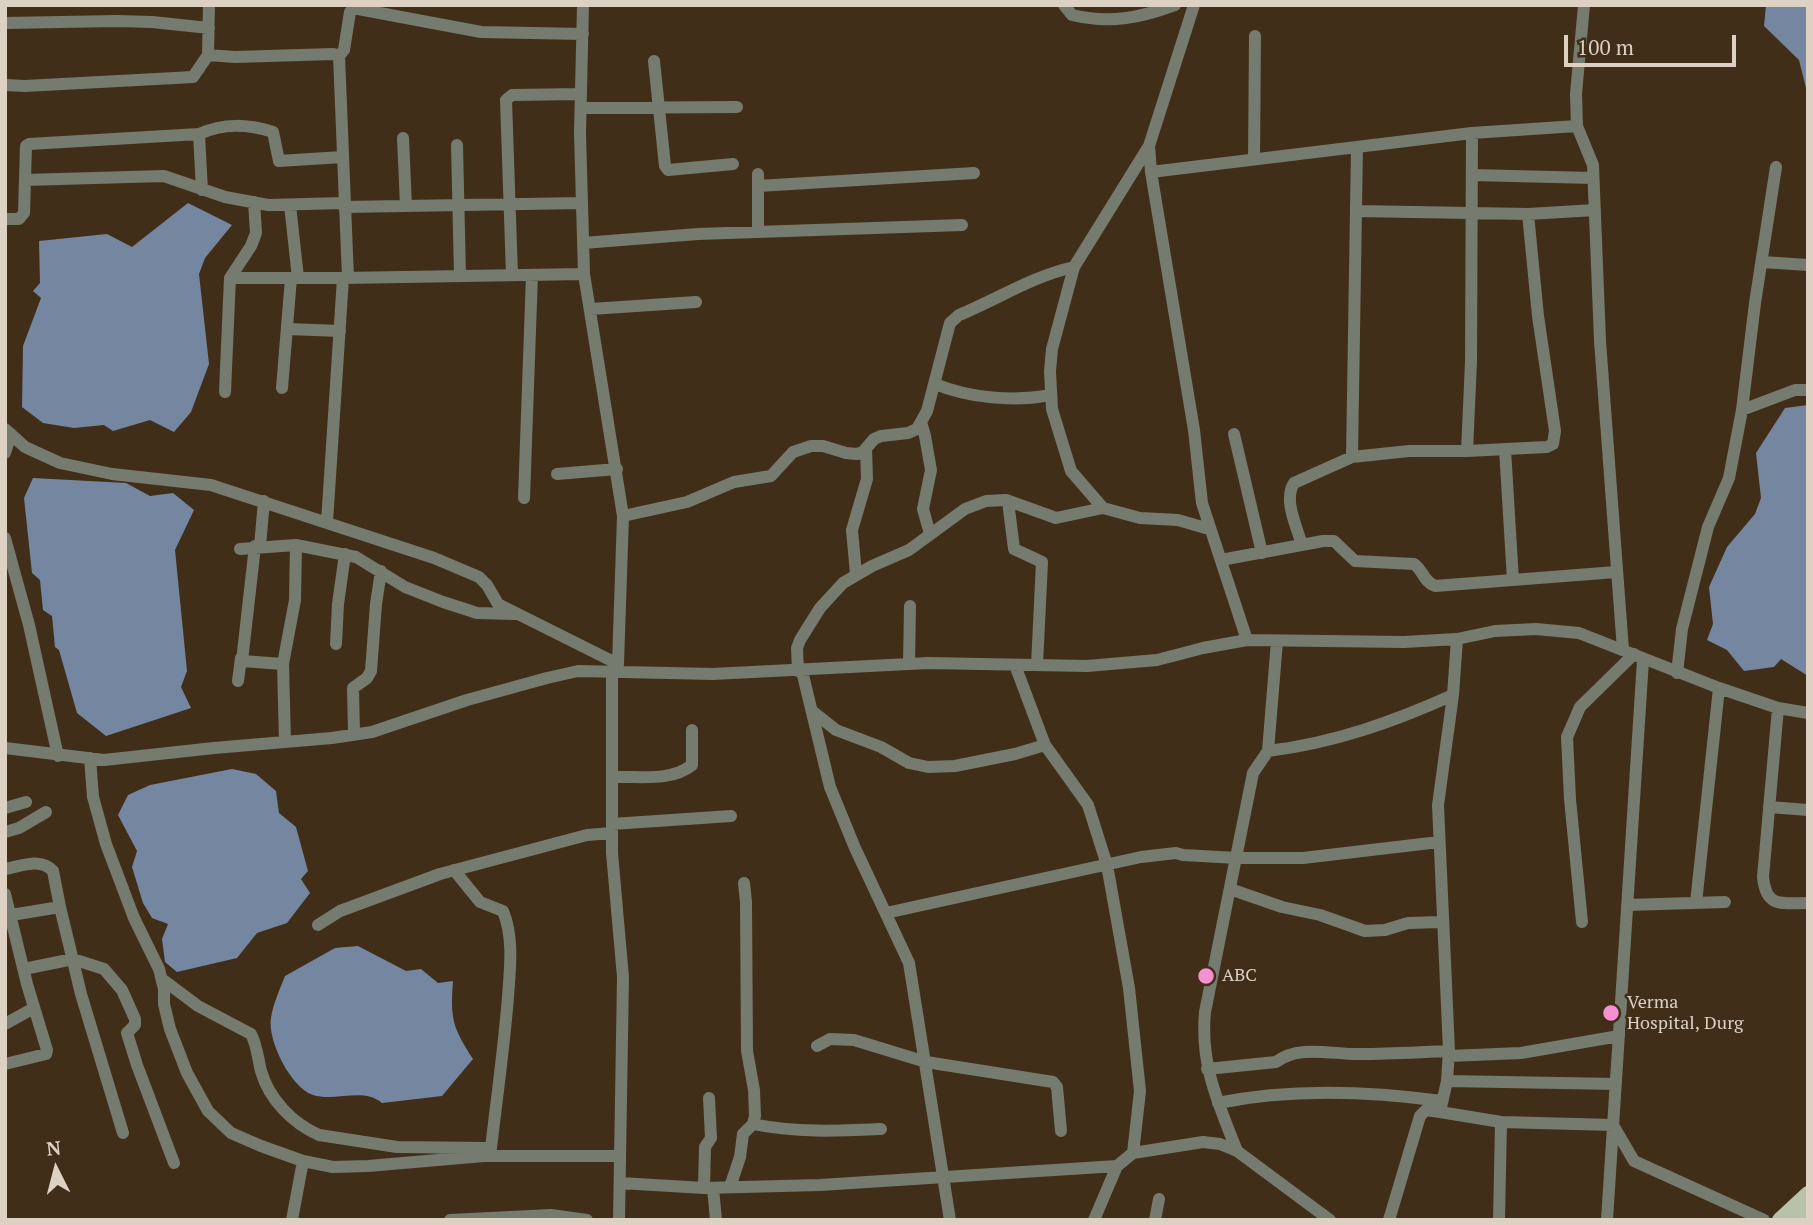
<!DOCTYPE html>
<style>
body{margin:0}
#map{position:relative;width:1813px;height:1225px;overflow:hidden;background:#412e18;font-family:"PT Serif",serif}
canvas{display:block}
.frame{position:absolute;inset:0;border:7px solid #dcd1c3;pointer-events:none}
.north{position:absolute;left:21px;top:1134px;width:70px;height:70px;-webkit-text-stroke:5px #412e18;paint-order:stroke;rotate:354deg;font-size:19px;font-weight:700;line-height:28px;text-align:center;color:#dcd1c3}
.north::after{content:'';display:block;margin:auto;width:24px;height:32px;background:#dcd1c3;clip-path:polygon(50% 0,100% 100%,50% 72%,0 100%)}
.scale{position:absolute;left:1564px;top:35px;width:172px;height:32px;box-sizing:border-box;border:4px solid #dcd1c3;border-top:0;padding-left:9px;font-size:21px;line-height:24px;white-space:nowrap;color:#dcd1c3;-webkit-text-stroke:5px #412e18;paint-order:stroke}
</style>
<div id="map">
<canvas width="1813" height="1225"></canvas>
<div class="frame"></div>
<div class="north">N</div>
<div class="scale">100 m</div>
</div>
<script>
const c = document.querySelector('canvas').getContext('2d');
c.lineJoin = 'round';
function paint(path, color) { c.fillStyle = color; c.fill(path, 'evenodd'); }
function trace(path, color, width, dash) { c.strokeStyle = color; c.lineWidth = width; c.lineCap = dash ? 'butt' : 'round'; c.setLineDash(dash || []); c.stroke(path); }
function write(font, color, halo, rows, align = 'center') {
  c.font = font + ' "PT Serif",serif'; c.lineWidth = 5; c.setLineDash([]); c.textBaseline = 'middle'; c.strokeStyle = halo; c.fillStyle = color; for (const [text, x, y, turn = 0] of rows) {
    c.save(); c.translate(x, y); c.rotate((+turn || 0) * Math.PI / 180); c.textAlign = isNaN(turn) ? turn : align; if (halo) c.strokeText(text, 0, 0); c.fillText(text, 0, 0); c.restore();
  }
}
paint(new Path2D(`
 M 1766,5 L 1808,5 L 1808,96 L 1799,60 L 1764,26 Z
 M 188,203 L 232,225 L 205,258 L 199,274 L 209,364 L 191,412 L 174,432 L 150,420 L 113,431 L 104,425 L 74,428 L 43,423 L 22,407 L 23,346 L 41,298 L 33,291 L 40,283 L 39,241 L 107,234 L 132,247 Z
 M 1808,405 L 1808,676 L 1781,659 L 1774,667 L 1744,671 L 1727,650 L 1707,640 L 1713,624 L 1709,587 L 1727,547 L 1755,514 L 1761,498 L 1756,453 L 1785,408 Z
 M 33,478 L 126,483 L 150,496 L 173,493 L 194,510 L 175,550 L 187,671 L 181,687 L 191,708 L 106,736 L 77,713 L 59,650 L 55,647 L 52,616 L 43,610 L 40,580 L 32,573 L 24,498 Z
 M 232,769 L 256,774 L 276,791 L 279,813 L 296,827 L 308,871 L 301,879 L 310,893 L 287,923 L 257,933 L 237,958 L 177,972 L 165,962 L 162,939 L 168,924 L 152,918 L 143,903 L 132,867 L 137,851 L 118,815 L 128,795 L 150,785 Z
 M 358,946 L 406,971 L 421,969 L 438,983 L 453,981 C 450,1019 453,1028 473,1059 L 442,1096 L 382,1103 C 363,1087 336,1102 313,1095 C 291,1088 267,1040 271,1018 C 273,1004 280,989 285,976 L 335,948 Z`), '#7586a0');
trace(new Path2D(`
 M 583,5 L 580,133 L 584,274 L 623,516 L 618,664 L 612,671 L 612,853 L 623,977 L 619,1220
 M 1064,5 L 1072,15 C 1110,24 1139,18 1175,5
 M 1194,5 L 1149,146 L 1151,172 L 1194,430 L 1202,503 L 1247,640
 M 1584,5 L 1576,94 L 1577,126 L 1593,165 L 1600,341 L 1623,650
 M 5,23 L 117,21 L 152,22 L 209,28
 M 208,55 L 209,5
 M 339,56 L 344,50 L 350,12 L 353,8 L 481,32 L 583,34
 M 654,61 L 665,166 L 668,170 L 733,164
 M 5,85 L 25,86 L 193,77 L 208,55 L 235,57 L 333,54 L 339,56 L 348,278
 M 581,108 L 737,107
 M 199,134 L 202,190
 M 403,138 L 406,206
 M 457,145 L 460,276
 M 1149,146 L 1074,267 L 1052,349 L 1050,371 L 1052,409 L 1071,471 L 1103,508 L 1140,518 L 1178,520 L 1209,529
 M 1254,159 L 1255,36
 M 1151,172 L 1472,133 L 1577,126
 M 758,174 L 758,232
 M 1472,175 L 1593,178
 M 25,180 L 164,176 L 225,197 L 268,205 L 344,203
 M 758,186 L 974,173
 M 290,205 L 298,278
 M 344,207 L 582,203
 M 1356,211 L 1528,214 L 1595,210
 M 5,219 L 19,219 L 24,213 L 26,146 L 29,144 L 199,134 C 224,123 247,124 273,132 L 279,161 L 342,157
 M 583,243 L 698,234 L 962,225
 M 1762,262 L 1808,265
 M 512,275 L 506,100 L 512,95 L 581,94
 M 230,278 L 343,278
 M 591,309 L 696,302
 M 287,329 L 340,331
 M 935,384 C 969,398 1014,402 1050,395
 M 282,388 L 291,278
 M 225,392 L 230,278 L 251,246 L 256,233 L 254,202
 M 1742,410 L 1795,390 L 1808,390
 M 921,422 L 925,436 L 931,470 L 923,509 L 930,534
 M 5,429 L 25,447 L 60,463 L 112,474 L 211,485 L 434,558 L 479,577 L 487,585 L 498,604 L 618,664
 M 1234,434 L 1262,553
 M 1505,449 L 1513,580
 M 1467,451 L 1471,362 L 1472,133
 M 5,453 L 11,434
 M 1352,457 L 1357,147
 M 557,474 L 617,469
 M 524,498 L 532,275
 M 1008,501 L 1014,549 L 1042,562 L 1037,665
 M 623,516 L 687,502 L 734,482 L 771,476 L 793,452 L 811,446 L 823,446 L 846,453 L 857,454 L 863,452 L 874,439 L 881,436 L 908,433 L 917,429 L 927,411 L 950,323 L 959,315 C 998,299 1033,276 1074,267
 M 327,522 L 343,278 L 584,274
 M 5,538 L 29,625 L 58,756
 M 1302,545 C 1297,527 1283,500 1294,483 L 1352,457 L 1409,451 L 1467,451 L 1547,447 L 1553,444 L 1555,431 L 1538,316 L 1528,214
 M 255,546 L 242,661 L 283,664
 M 260,546 L 264,501
 M 240,549 L 296,545 L 356,557 L 405,587 L 443,602 L 477,613 L 514,614
 M 1221,560 L 1323,541 L 1334,541 L 1355,561 L 1414,564 C 1423,570 1423,581 1435,586 L 1616,572
 M 856,574 L 852,530 L 867,479 L 866,448
 M 336,644 L 338,604 L 345,554
 M 909,664 L 910,606
 M 1015,665 L 1045,745 L 1088,805 L 1107,865 L 1129,988 L 1140,1091 L 1133,1153
 M 798,671 L 797,648 L 800,640 L 820,608 L 843,583 L 872,566 L 909,550 L 965,509 L 986,501 L 1006,500 L 1056,518 L 1103,508
 M 802,671 L 830,787 L 855,848 L 909,963 L 950,1220
 M 1677,673 L 1682,629 L 1708,527 L 1729,478 L 1742,410 L 1755,303 L 1776,167
 M 238,681 L 241,658
 M 1778,708 L 1763,877 C 1766,908 1781,903 1808,903
 M 812,711 L 836,730 L 881,747 L 909,763 L 928,767 L 955,766 L 1015,754 L 1045,745
 M 354,734 L 353,688 L 367,678 L 371,671 L 376,604 L 381,571
 M 285,742 L 283,664 L 295,600 L 296,545
 M 5,748 L 104,760 L 214,748 L 332,738 L 372,732 L 467,700 L 547,678 L 578,671 L 713,674 L 928,663 L 1087,666 L 1157,660 L 1203,648 L 1247,640 L 1404,642 L 1457,639 L 1495,631 L 1536,629 L 1579,633 L 1719,688 L 1778,708 L 1808,713
 M 1268,751 L 1277,641
 M 90,758 L 93,797 L 106,844 L 134,918 L 159,969 L 164,989 L 164,1004 L 170,1029 L 187,1073 L 208,1111 L 231,1133 L 261,1146 L 303,1161 L 333,1167 L 368,1166 L 484,1156 L 618,1156
 M 612,777 C 639,776 671,782 692,765 L 692,730
 M 1769,807 L 1808,810
 M 5,808 L 26,802
 M 612,824 L 731,816
 M 5,832 L 19,828 L 46,812
 M 5,869 C 21,866 41,857 53,871 L 60,907
 M 454,870 L 480,902 L 503,911 C 514,938 510,968 508,997 C 504,1047 497,1097 491,1148 L 485,1154
 M 1230,889 L 1282,907 L 1320,915 L 1365,931 L 1385,930 L 1408,923 L 1442,922
 M 5,894 L 27,984 L 47,1050 L 46,1054 L 5,1064
 M 1696,903 L 1719,688
 M 1627,905 L 1725,902
 M 886,913 L 1141,857 L 1176,853 L 1183,855 L 1237,858 L 1303,858 L 1439,842
 M 5,916 L 60,907 L 81,994 L 123,1133
 M 1582,922 L 1570,799 L 1567,737 L 1580,707 L 1634,654
 M 318,925 L 340,911 L 440,874 L 587,835 L 612,833
 M 24,969 L 73,959 L 104,969 L 122,990 L 135,1019 L 135,1025 L 127,1033 L 137,1065 L 174,1163
 M 162,979 L 198,1006 L 251,1034 C 257,1045 258,1059 261,1071 C 269,1099 292,1123 319,1135 L 397,1147 L 486,1148
 M 5,1024 L 34,1008
 M 817,1046 L 830,1039 L 854,1040 L 926,1062 L 1053,1082 L 1057,1087 L 1061,1131
 M 1449,1056 L 1521,1053 L 1619,1036
 M 1207,1069 L 1276,1062 C 1299,1044 1334,1055 1361,1054 C 1390,1054 1420,1052 1449,1051
 M 1447,1081 L 1616,1084
 M 1218,1103 C 1291,1088 1368,1091 1442,1101
 M 1440,1112 L 1501,1122 L 1613,1125 L 1634,1161 L 1764,1220
 M 753,1124 C 796,1133 837,1131 881,1129
 M 1237,1151 C 1218,1103 1200,1064 1205,1012 L 1253,773 L 1268,751 C 1334,743 1393,722 1453,695
 M 620,1183 L 704,1188 L 820,1185 L 1117,1166 L 1133,1153 L 1203,1142 L 1220,1144 L 1237,1151 L 1330,1220
 M 730,1187 L 740,1157 L 743,1134 L 753,1124 L 755,1116 L 754,1090 L 747,1051 L 746,902 L 744,883
 M 704,1188 L 705,1147 L 711,1138 L 709,1098
 M 713,1188 L 716,1220
 M 292,1220 L 303,1161
 M 450,1220 L 551,1215 L 587,1220
 M 1094,1220 L 1117,1166
 M 1155,1220 L 1159,1199
 M 1389,1220 L 1420,1116 L 1426,1110 L 1440,1112 L 1447,1081 L 1449,1051 L 1438,805 L 1453,695 L 1457,639
 M 1499,1220 L 1501,1122
 M 1607,1220 L 1643,660`), '#757b6e', 12);
trace(new Path2D(`
 M 1780,1220 L 1808,1194
 M 1799,1220 L 1808,1212`), '#b8c2a8', 16);
for (const [x, y, r, color] of [
 [1206,976,9,"#f591d2"],
 [1611,1013,9,"#f591d2"]
]) { const dot = new Path2D(); dot.arc(x, y, r, 0, 2 * Math.PI); c.fillStyle = color; c.fill(dot); trace(dot, '#412e18', 2.5); }
write('18px', '#dcd1c3', '#412e18', [
 ["ABC",1222,976],
 ["Verma",1627,1003],
 ["Hospital, Durg",1627,1024]
], 'left');
</script>
